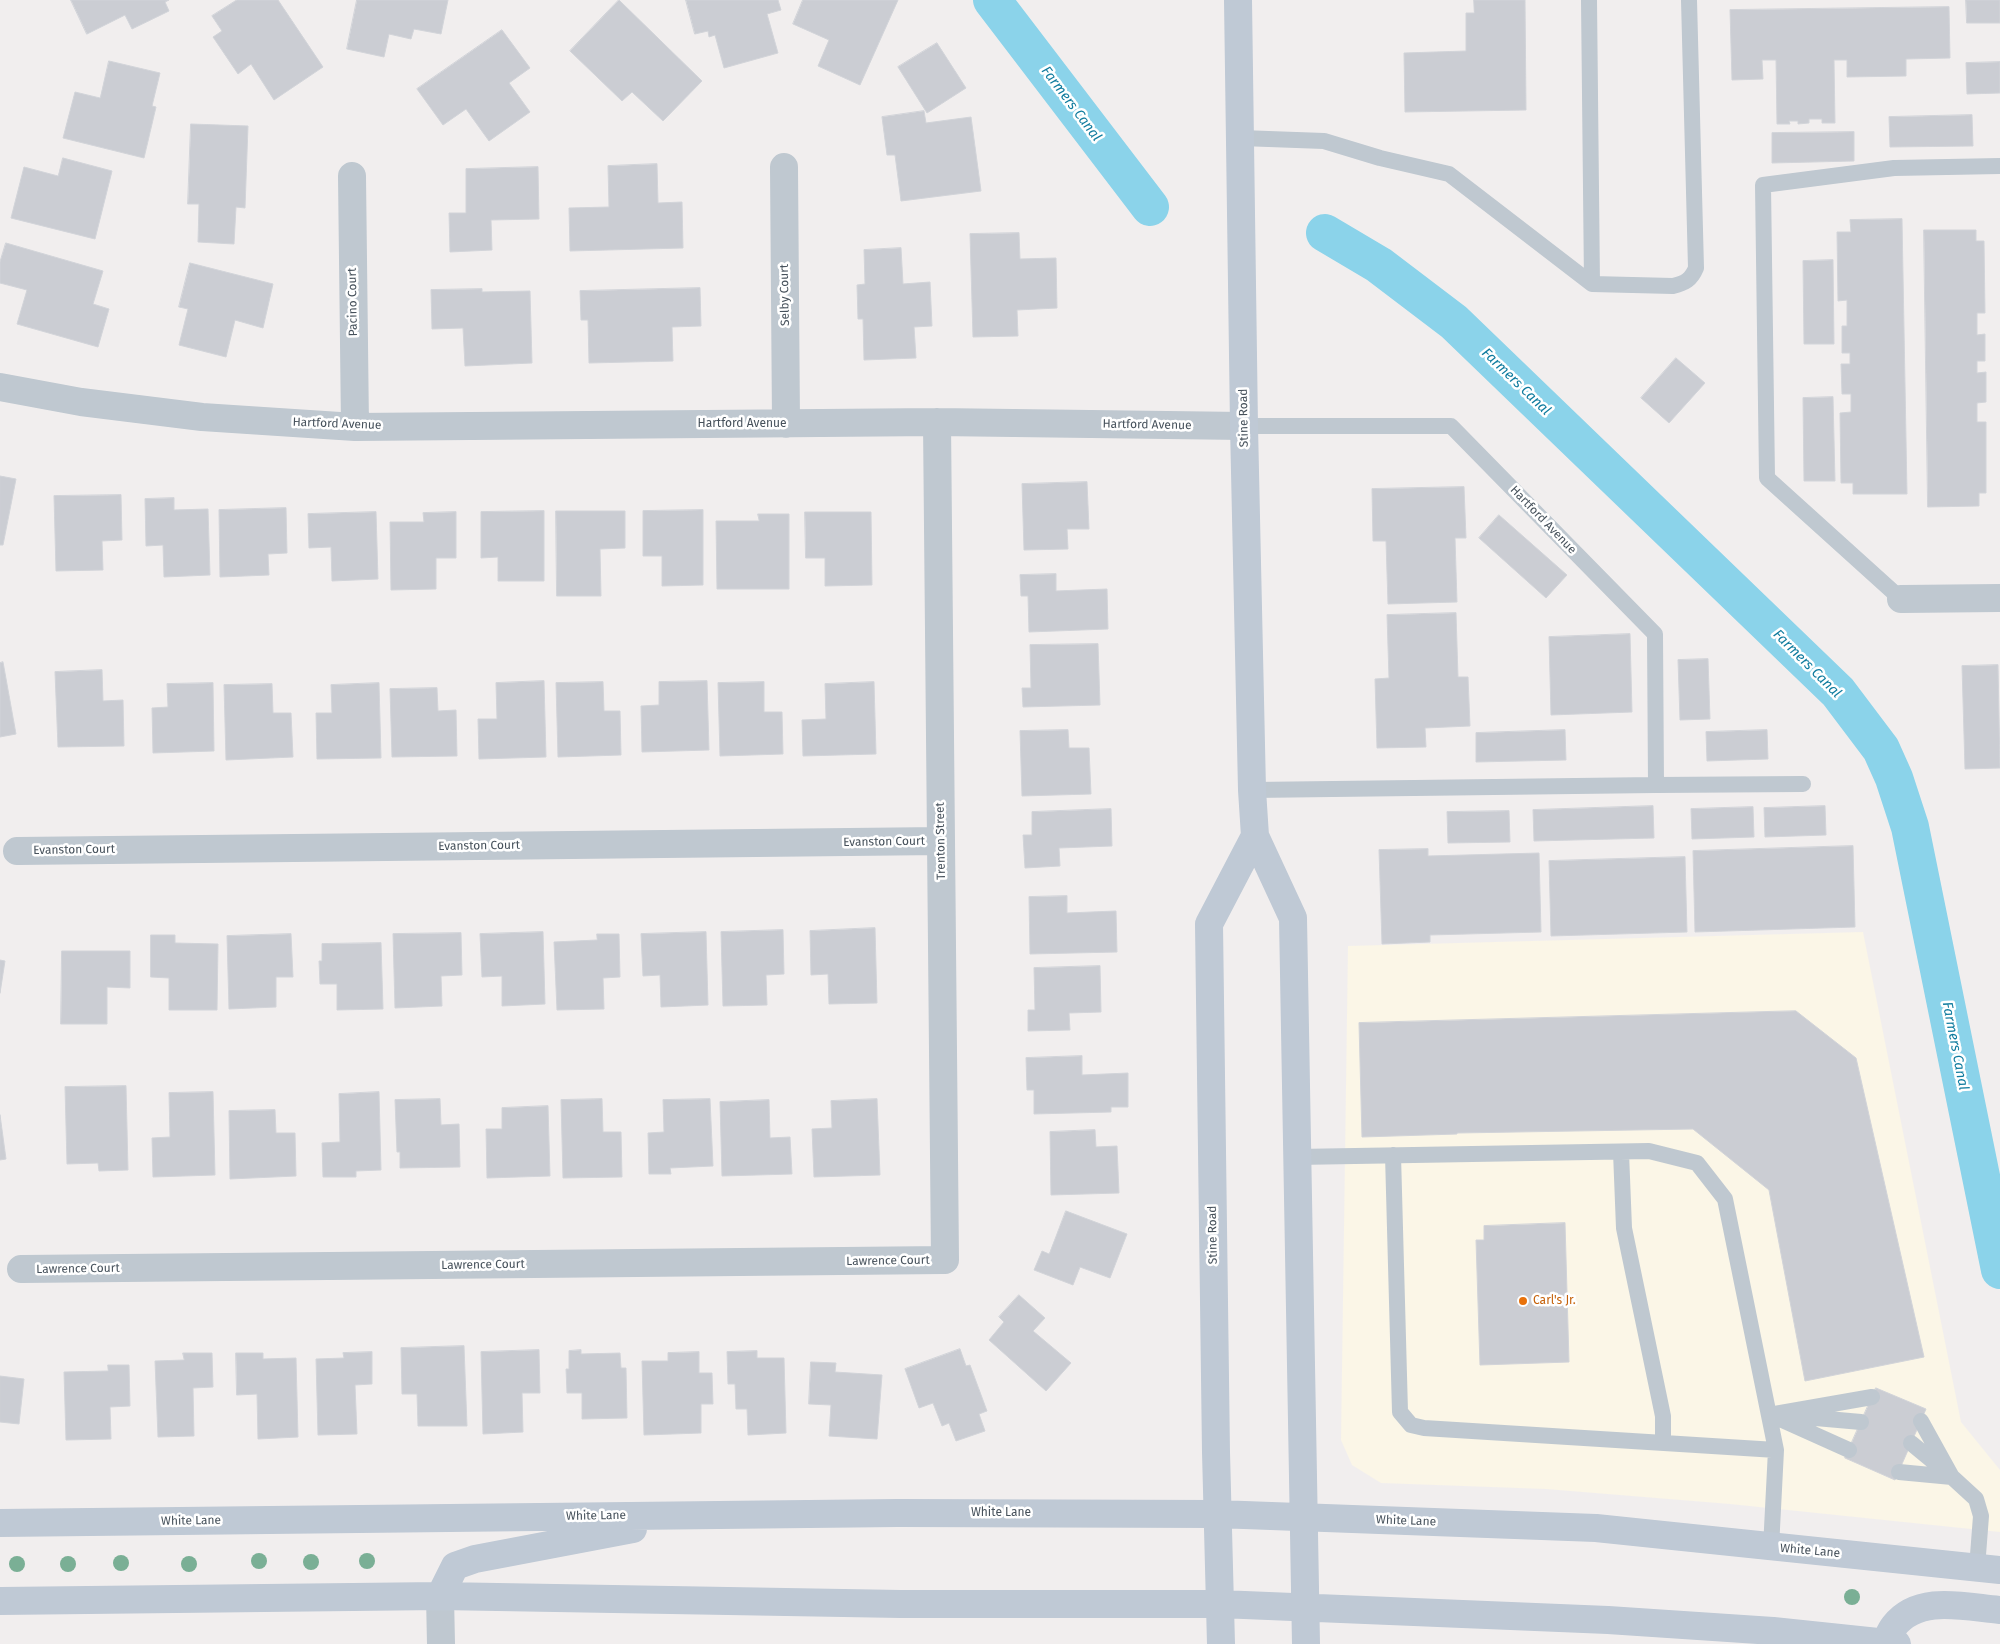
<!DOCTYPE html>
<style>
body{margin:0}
canvas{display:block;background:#f1eeee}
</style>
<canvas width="2000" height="1644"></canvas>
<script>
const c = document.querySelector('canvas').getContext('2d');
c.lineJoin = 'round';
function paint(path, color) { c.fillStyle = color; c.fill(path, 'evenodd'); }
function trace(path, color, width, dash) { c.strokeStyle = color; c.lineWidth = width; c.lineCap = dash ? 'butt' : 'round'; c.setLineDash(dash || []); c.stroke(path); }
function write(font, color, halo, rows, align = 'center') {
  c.font = font + ' "Fira Sans",sans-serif'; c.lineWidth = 5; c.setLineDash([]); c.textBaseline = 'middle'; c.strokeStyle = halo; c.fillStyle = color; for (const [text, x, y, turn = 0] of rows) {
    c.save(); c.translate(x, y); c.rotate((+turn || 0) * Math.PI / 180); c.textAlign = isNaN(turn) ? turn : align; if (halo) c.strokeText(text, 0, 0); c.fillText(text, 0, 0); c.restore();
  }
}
paint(new Path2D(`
 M 1863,932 L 1961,1422 L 2000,1470 L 2000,1532 L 1730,1504 L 1546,1489 L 1381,1483 L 1352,1465 L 1341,1440 L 1348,946 Z`), '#fbf6e7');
trace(new Path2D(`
 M 992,0 L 1150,207
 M 1325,233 L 1379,265 L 1454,322 L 1838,692 L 1881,749 L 1894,778 L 1910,827 L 2000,1270`), '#8bd3ea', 38);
const building = new Path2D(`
 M 71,0 L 169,0 L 165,2 L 169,11 L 132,29 L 125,15 L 87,34 Z
 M 237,0 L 278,0 L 323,67 L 274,100 L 251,64 L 238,74 L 213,37 L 222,31 L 212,16 Z
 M 357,0 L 448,0 L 441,34 L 414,29 L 411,39 L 389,34 L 384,57 L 347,49 Z
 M 619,0 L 702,81 L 663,121 L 632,92 L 622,101 L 570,51 Z
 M 686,0 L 778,0 L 781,10 L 767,14 L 778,53 L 724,68 L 715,35 L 709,37 L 708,31 L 695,34 Z
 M 803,0 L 898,0 L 860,85 L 818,66 L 829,40 L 793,24 Z
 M 1474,0 L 1525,0 L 1526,110 L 1405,112 L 1404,53 L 1466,51 L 1466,13 L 1474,13 Z
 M 1966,0 L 2000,0 L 2000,23 L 1967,23 Z
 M 1949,7 L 1950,58 L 1906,59 L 1906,76 L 1847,77 L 1847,60 L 1834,60 L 1835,123 L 1822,123 L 1822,119 L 1809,119 L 1809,123 L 1798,124 L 1798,121 L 1789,121 L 1790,124 L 1777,124 L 1776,60 L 1762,60 L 1763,79 L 1732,80 L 1730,10 Z
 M 502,30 L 530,68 L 509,83 L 530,112 L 489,141 L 466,109 L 443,125 L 417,89 Z
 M 937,43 L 966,88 L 927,113 L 898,67 Z
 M 109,61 L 160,73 L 152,106 L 156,107 L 144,158 L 63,138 L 75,92 L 100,98 Z
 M 2000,62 L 2000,93 L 1967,94 L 1966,63 Z
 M 924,111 L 926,123 L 971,117 L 981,191 L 901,201 L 895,155 L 887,155 L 882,117 Z
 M 1972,115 L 1973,146 L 1890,147 L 1889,117 Z
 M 191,124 L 248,126 L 245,208 L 236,207 L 234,244 L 198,242 L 199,204 L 188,204 Z
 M 1854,132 L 1854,161 L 1772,163 L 1772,133 Z
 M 63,158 L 112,171 L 95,239 L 11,218 L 24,167 L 58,176 Z
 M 657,164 L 658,203 L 682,202 L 683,248 L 570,251 L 569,208 L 609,207 L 608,166 Z
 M 538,167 L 539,219 L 491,220 L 492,250 L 450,252 L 449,213 L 466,213 L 466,169 Z
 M 1902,219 L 1907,494 L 1853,494 L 1853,483 L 1841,483 L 1840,413 L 1851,412 L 1851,394 L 1842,394 L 1841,364 L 1850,364 L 1850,353 L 1842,353 L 1842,326 L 1847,326 L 1847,300 L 1838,301 L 1837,232 L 1851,232 L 1850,220 Z
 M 1924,230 L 1976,230 L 1976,241 L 1984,241 L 1985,313 L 1977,313 L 1977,335 L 1985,334 L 1985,361 L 1977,361 L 1977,373 L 1986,372 L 1986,402 L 1977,403 L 1977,422 L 1986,422 L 1986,493 L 1979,493 L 1979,506 L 1928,507 Z
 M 1019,233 L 1020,259 L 1056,258 L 1057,308 L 1017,310 L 1018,336 L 973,337 L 970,234 Z
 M 6,243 L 103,271 L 93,304 L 109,309 L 98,347 L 17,324 L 27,290 L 0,283 L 0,262 Z
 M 901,248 L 903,284 L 930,282 L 932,326 L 914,327 L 916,358 L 864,360 L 863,319 L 858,319 L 857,285 L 865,284 L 864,250 Z
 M 1833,260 L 1834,344 L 1804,344 L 1803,261 Z
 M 190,263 L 273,284 L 263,328 L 235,320 L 226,357 L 179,345 L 188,309 L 179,307 Z
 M 700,288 L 701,326 L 672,327 L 673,361 L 589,363 L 588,320 L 581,320 L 580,291 Z
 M 482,289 L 482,292 L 530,291 L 532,363 L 465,366 L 463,328 L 432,329 L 431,290 Z
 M 1676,358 L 1705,383 L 1669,423 L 1641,398 Z
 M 1833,397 L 1835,481 L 1804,481 L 1803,398 Z
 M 0,476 L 16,479 L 3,545 L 0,545 Z
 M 1087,482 L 1089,529 L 1067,529 L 1068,549 L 1024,550 L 1022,484 Z
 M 1464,487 L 1466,538 L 1455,538 L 1457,602 L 1388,604 L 1386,541 L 1373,541 L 1372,489 Z
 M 121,495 L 122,540 L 102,541 L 103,570 L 56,571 L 54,496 Z
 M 174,498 L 174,510 L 208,509 L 210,575 L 164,577 L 163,545 L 146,546 L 145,499 Z
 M 286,508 L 287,553 L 268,554 L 269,575 L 220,577 L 219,510 Z
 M 703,510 L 703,585 L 662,586 L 662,556 L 643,556 L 643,511 Z
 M 544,511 L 544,581 L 498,581 L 498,557 L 481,558 L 481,512 Z
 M 556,511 L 625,511 L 625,548 L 600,549 L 601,596 L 557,596 Z
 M 376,512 L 378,579 L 332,581 L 331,547 L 309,548 L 308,514 Z
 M 456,512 L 456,558 L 436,558 L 436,589 L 391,590 L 390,522 L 424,522 L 423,513 Z
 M 805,512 L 871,512 L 872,585 L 825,586 L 825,558 L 806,558 Z
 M 758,514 L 789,514 L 789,589 L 717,589 L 716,521 L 759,521 Z
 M 1499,515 L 1567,575 L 1546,598 L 1479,538 Z
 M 1056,574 L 1056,591 L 1107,589 L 1108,629 L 1029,632 L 1028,596 L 1021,596 L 1020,575 Z
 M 1456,613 L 1458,677 L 1468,677 L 1470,726 L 1425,728 L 1426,747 L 1377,748 L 1375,679 L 1389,678 L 1387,615 Z
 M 1630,634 L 1632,712 L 1551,715 L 1549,637 Z
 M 1098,644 L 1100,705 L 1023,707 L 1022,688 L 1031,688 L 1030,645 Z
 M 1708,659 L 1710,719 L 1680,720 L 1678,660 Z
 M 3,662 L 16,734 L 0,737 L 0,663 Z
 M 1998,665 L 2000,768 L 1965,769 L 1962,666 Z
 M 102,670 L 103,701 L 123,700 L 124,746 L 58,747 L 55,672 Z
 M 544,681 L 546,757 L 479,759 L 478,719 L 497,719 L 496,683 Z
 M 707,681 L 709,750 L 642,752 L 641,706 L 659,705 L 659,682 Z
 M 603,682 L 604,711 L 620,711 L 621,755 L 558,757 L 556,683 Z
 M 764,682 L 764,712 L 782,712 L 783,754 L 720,756 L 718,683 Z
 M 874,682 L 876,754 L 803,756 L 802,720 L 826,719 L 825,684 Z
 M 213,683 L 214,751 L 153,753 L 152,708 L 168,707 L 167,684 Z
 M 379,683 L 381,758 L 317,759 L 316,713 L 332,713 L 331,685 Z
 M 272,684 L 273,713 L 291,713 L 293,757 L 226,760 L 224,685 Z
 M 437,688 L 438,711 L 456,710 L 457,756 L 392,757 L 390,689 Z
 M 1068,730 L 1069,748 L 1089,748 L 1091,794 L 1022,796 L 1020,731 Z
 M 1565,730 L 1566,760 L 1476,762 L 1476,733 Z
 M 1767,730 L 1768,759 L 1707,761 L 1706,732 Z
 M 1653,806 L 1654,838 L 1534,841 L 1533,810 Z
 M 1825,806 L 1826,835 L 1765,837 L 1764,808 Z
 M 1753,807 L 1754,837 L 1692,839 L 1691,809 Z
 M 1111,809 L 1112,846 L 1059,848 L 1060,866 L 1025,868 L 1023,835 L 1032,835 L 1032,812 Z
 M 1509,811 L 1510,842 L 1448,843 L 1447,812 Z
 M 1853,846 L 1855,927 L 1695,932 L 1693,851 Z
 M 1428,849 L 1428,856 L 1539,853 L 1541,932 L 1430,935 L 1430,942 L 1382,944 L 1379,850 Z
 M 1685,857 L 1687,932 L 1551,936 L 1549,861 Z
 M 1067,896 L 1067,913 L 1116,911 L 1117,952 L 1030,954 L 1029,897 Z
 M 875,928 L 877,1003 L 829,1004 L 828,974 L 811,975 L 810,931 Z
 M 783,930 L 784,974 L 766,975 L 767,1005 L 723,1006 L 721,932 Z
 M 543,932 L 545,1004 L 502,1006 L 502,976 L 482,977 L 480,934 Z
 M 706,932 L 708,1005 L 661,1007 L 660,975 L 643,976 L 641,934 Z
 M 461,933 L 462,975 L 441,976 L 442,1006 L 395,1008 L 393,934 Z
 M 291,934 L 293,977 L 276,977 L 276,1007 L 229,1009 L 227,936 Z
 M 597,934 L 619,934 L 620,977 L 603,978 L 604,1009 L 557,1010 L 554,942 L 597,940 Z
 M 151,935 L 175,935 L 175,943 L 218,944 L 217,1010 L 169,1010 L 169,978 L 151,977 Z
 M 381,943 L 383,1009 L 337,1010 L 337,984 L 320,984 L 319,961 L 322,961 L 322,944 Z
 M 62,951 L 130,951 L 130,988 L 107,987 L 107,1024 L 61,1024 Z
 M 0,960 L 5,961 L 0,993 Z
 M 1100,966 L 1101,1012 L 1069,1013 L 1070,1030 L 1028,1031 L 1028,1010 L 1035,1010 L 1034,968 Z
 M 1796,1011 L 1856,1058 L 1924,1357 L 1805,1381 L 1769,1190 L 1693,1129 L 1457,1133 L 1457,1134 L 1362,1137 L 1359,1023 Z
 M 1082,1056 L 1082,1075 L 1128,1073 L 1128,1107 L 1111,1107 L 1111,1112 L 1034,1114 L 1034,1090 L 1027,1090 L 1026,1058 Z
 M 126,1086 L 128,1170 L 99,1171 L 98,1163 L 67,1164 L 65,1087 Z
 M 213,1092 L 215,1175 L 153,1177 L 152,1138 L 170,1137 L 169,1093 Z
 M 379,1092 L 381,1170 L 356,1171 L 356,1177 L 323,1177 L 322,1143 L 340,1142 L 339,1094 Z
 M 440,1099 L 441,1125 L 459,1124 L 460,1167 L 400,1168 L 400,1152 L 397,1152 L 395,1100 Z
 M 602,1099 L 603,1132 L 621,1132 L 622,1177 L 563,1178 L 561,1100 Z
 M 710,1099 L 713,1166 L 670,1168 L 671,1174 L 649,1174 L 648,1133 L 664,1132 L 663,1100 Z
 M 877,1099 L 880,1175 L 814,1177 L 812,1129 L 832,1128 L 831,1101 Z
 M 769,1100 L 770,1138 L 790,1137 L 792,1174 L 722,1176 L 720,1102 Z
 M 548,1106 L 550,1176 L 487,1178 L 486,1129 L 502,1129 L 502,1108 Z
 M 275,1110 L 276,1133 L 295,1133 L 296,1176 L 230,1179 L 229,1111 Z
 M 0,1115 L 6,1159 L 0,1160 Z
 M 1095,1130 L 1096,1147 L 1117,1146 L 1119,1193 L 1051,1195 L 1050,1132 Z
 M 1066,1211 L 1127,1234 L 1110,1278 L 1080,1267 L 1073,1285 L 1034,1270 L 1042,1251 L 1049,1254 Z
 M 1565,1223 L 1569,1362 L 1480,1365 L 1476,1240 L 1484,1240 L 1484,1226 Z
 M 1019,1295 L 1045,1318 L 1033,1331 L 1071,1363 L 1046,1391 L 989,1340 L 1004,1322 L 999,1317 Z
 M 464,1346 L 467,1426 L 418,1426 L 417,1394 L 402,1394 L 401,1348 Z
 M 960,1349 L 966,1366 L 970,1365 L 987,1411 L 979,1414 L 985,1431 L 956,1441 L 949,1423 L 942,1426 L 933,1403 L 919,1408 L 905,1369 Z
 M 539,1350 L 540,1393 L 522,1393 L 523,1432 L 483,1434 L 481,1352 Z
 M 581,1350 L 581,1354 L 620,1353 L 621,1368 L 626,1368 L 627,1418 L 582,1419 L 582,1393 L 567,1393 L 566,1369 L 569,1369 L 569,1351 Z
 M 757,1351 L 757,1358 L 784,1358 L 786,1433 L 748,1435 L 747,1409 L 736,1409 L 735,1384 L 728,1384 L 727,1352 Z
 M 372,1352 L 372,1384 L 355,1385 L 357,1434 L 318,1435 L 316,1359 L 344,1358 L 343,1353 Z
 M 699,1352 L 699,1373 L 712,1373 L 713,1404 L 701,1404 L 701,1433 L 644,1435 L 642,1361 L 668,1361 L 668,1353 Z
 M 183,1353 L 212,1353 L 213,1387 L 193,1388 L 194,1436 L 158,1437 L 155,1361 L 184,1360 Z
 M 236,1353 L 263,1353 L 263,1359 L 296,1358 L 298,1437 L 258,1439 L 257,1394 L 237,1395 Z
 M 811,1362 L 836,1363 L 835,1372 L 882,1375 L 877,1439 L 829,1436 L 831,1405 L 809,1404 Z
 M 108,1365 L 129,1365 L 130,1406 L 110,1407 L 111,1439 L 66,1440 L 64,1372 L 108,1371 Z
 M 0,1376 L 24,1379 L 19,1424 L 0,1422 Z
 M 1876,1388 L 1926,1409 L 1895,1480 L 1845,1458 Z`);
paint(building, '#cbcdd3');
trace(building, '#d2d4d9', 1);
trace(new Path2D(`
 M 1589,0 L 1592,284 L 1673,286 C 1685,283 1691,280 1696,268 L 1689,0
 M 1241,138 L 1324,141 L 1380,158 L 1449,174 L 1592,284
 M 1244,426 L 1451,426 L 1655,634 L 1656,785 L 1252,790
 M 1901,599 L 1767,478 L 1763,185 L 1894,168 L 2000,166
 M 1656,785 L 1803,784
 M 1621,1152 L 1624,1228 L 1663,1416 L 1663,1443
 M 1393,1155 L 1400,1412 L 1411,1425 L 1424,1428 L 1776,1450
 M 1296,1157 L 1649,1151 L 1697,1163 L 1725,1199 L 1776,1450 L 1771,1548
 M 1769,1415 L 1872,1397
 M 1793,1416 L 1861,1422
 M 1780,1419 L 1849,1450
 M 1921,1421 L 1952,1477
 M 1911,1443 L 1945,1471
 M 1899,1472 L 1952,1477 L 1976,1499 L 1981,1516 L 1977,1568`), '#bfc8d0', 16);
trace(new Path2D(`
 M 784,167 L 786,424
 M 352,176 L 355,427
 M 0,387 L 81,402 L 202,417 L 355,427 L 937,422 L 1244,426
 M 1901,599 L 2000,598
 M 17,851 L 941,841
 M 21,1269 L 945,1260 L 937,422
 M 440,1596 L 441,1644`), '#bfc8d0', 28);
trace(new Path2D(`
 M 1238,0 L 1244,426 L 1252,790 L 1255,836 L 1293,918 L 1306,1644
 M 0,1523 L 898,1513 L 1217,1514 L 1596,1528 L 2000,1570
 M 440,1596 L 455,1566 L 475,1559 L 633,1529
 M 0,1601 L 440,1596 L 901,1604 L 1220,1604 L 1608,1620 L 1773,1631 L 1897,1644
 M 1885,1643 C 1888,1637 1890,1631 1894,1626 C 1919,1594 1965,1607 2000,1610
 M 1221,1644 L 1216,1452 L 1209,924 L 1255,836`), '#bfc9d5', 28);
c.fillStyle = '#7aaf95';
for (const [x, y] of [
 [259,1561],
 [367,1561],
 [311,1562],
 [121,1563],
 [17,1564],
 [68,1564],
 [189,1564],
 [1852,1597]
]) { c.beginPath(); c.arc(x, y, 8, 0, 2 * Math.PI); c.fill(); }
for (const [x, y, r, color] of [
 [1523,1301,5,"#e8710a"]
]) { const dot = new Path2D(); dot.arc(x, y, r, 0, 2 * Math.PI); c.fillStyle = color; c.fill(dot); trace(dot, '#fff', 2); }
write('12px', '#46515b', '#fff', [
 ["Selby Court",785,295,-91],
 ["Pacino Court",353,302,-91],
 ["Stine Road",1244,418,-91],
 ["Hartford Avenue",337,424,2],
 ["Hartford Avenue",742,424],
 ["Hartford Avenue",1147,425,1],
 ["Hartford Avenue",1543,520,46],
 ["Trenton Street",941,841,-91],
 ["Evanston Court",884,842,-1],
 ["Evanston Court",479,846,-1],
 ["Evanston Court",74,850,-1],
 ["Stine Road",1213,1235,-91],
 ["Lawrence Court",888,1261,-1],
 ["Lawrence Court",483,1265,-1],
 ["Lawrence Court",78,1269,-1],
 ["White Lane",1001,1513],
 ["White Lane",596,1516,-1],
 ["White Lane",191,1521,-1],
 ["White Lane",1406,1521,2],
 ["White Lane",1810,1551,5]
]);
write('12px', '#c56008', '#fff', [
 ["Carl's Jr.",1533,1301]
], 'left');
write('italic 14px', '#0f7b9e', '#fff', [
 ["Farmers Canal",1071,104,53],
 ["Farmers Canal",1516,382,44],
 ["Farmers Canal",1807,664,45],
 ["Farmers Canal",1955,1046,79]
]);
</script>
